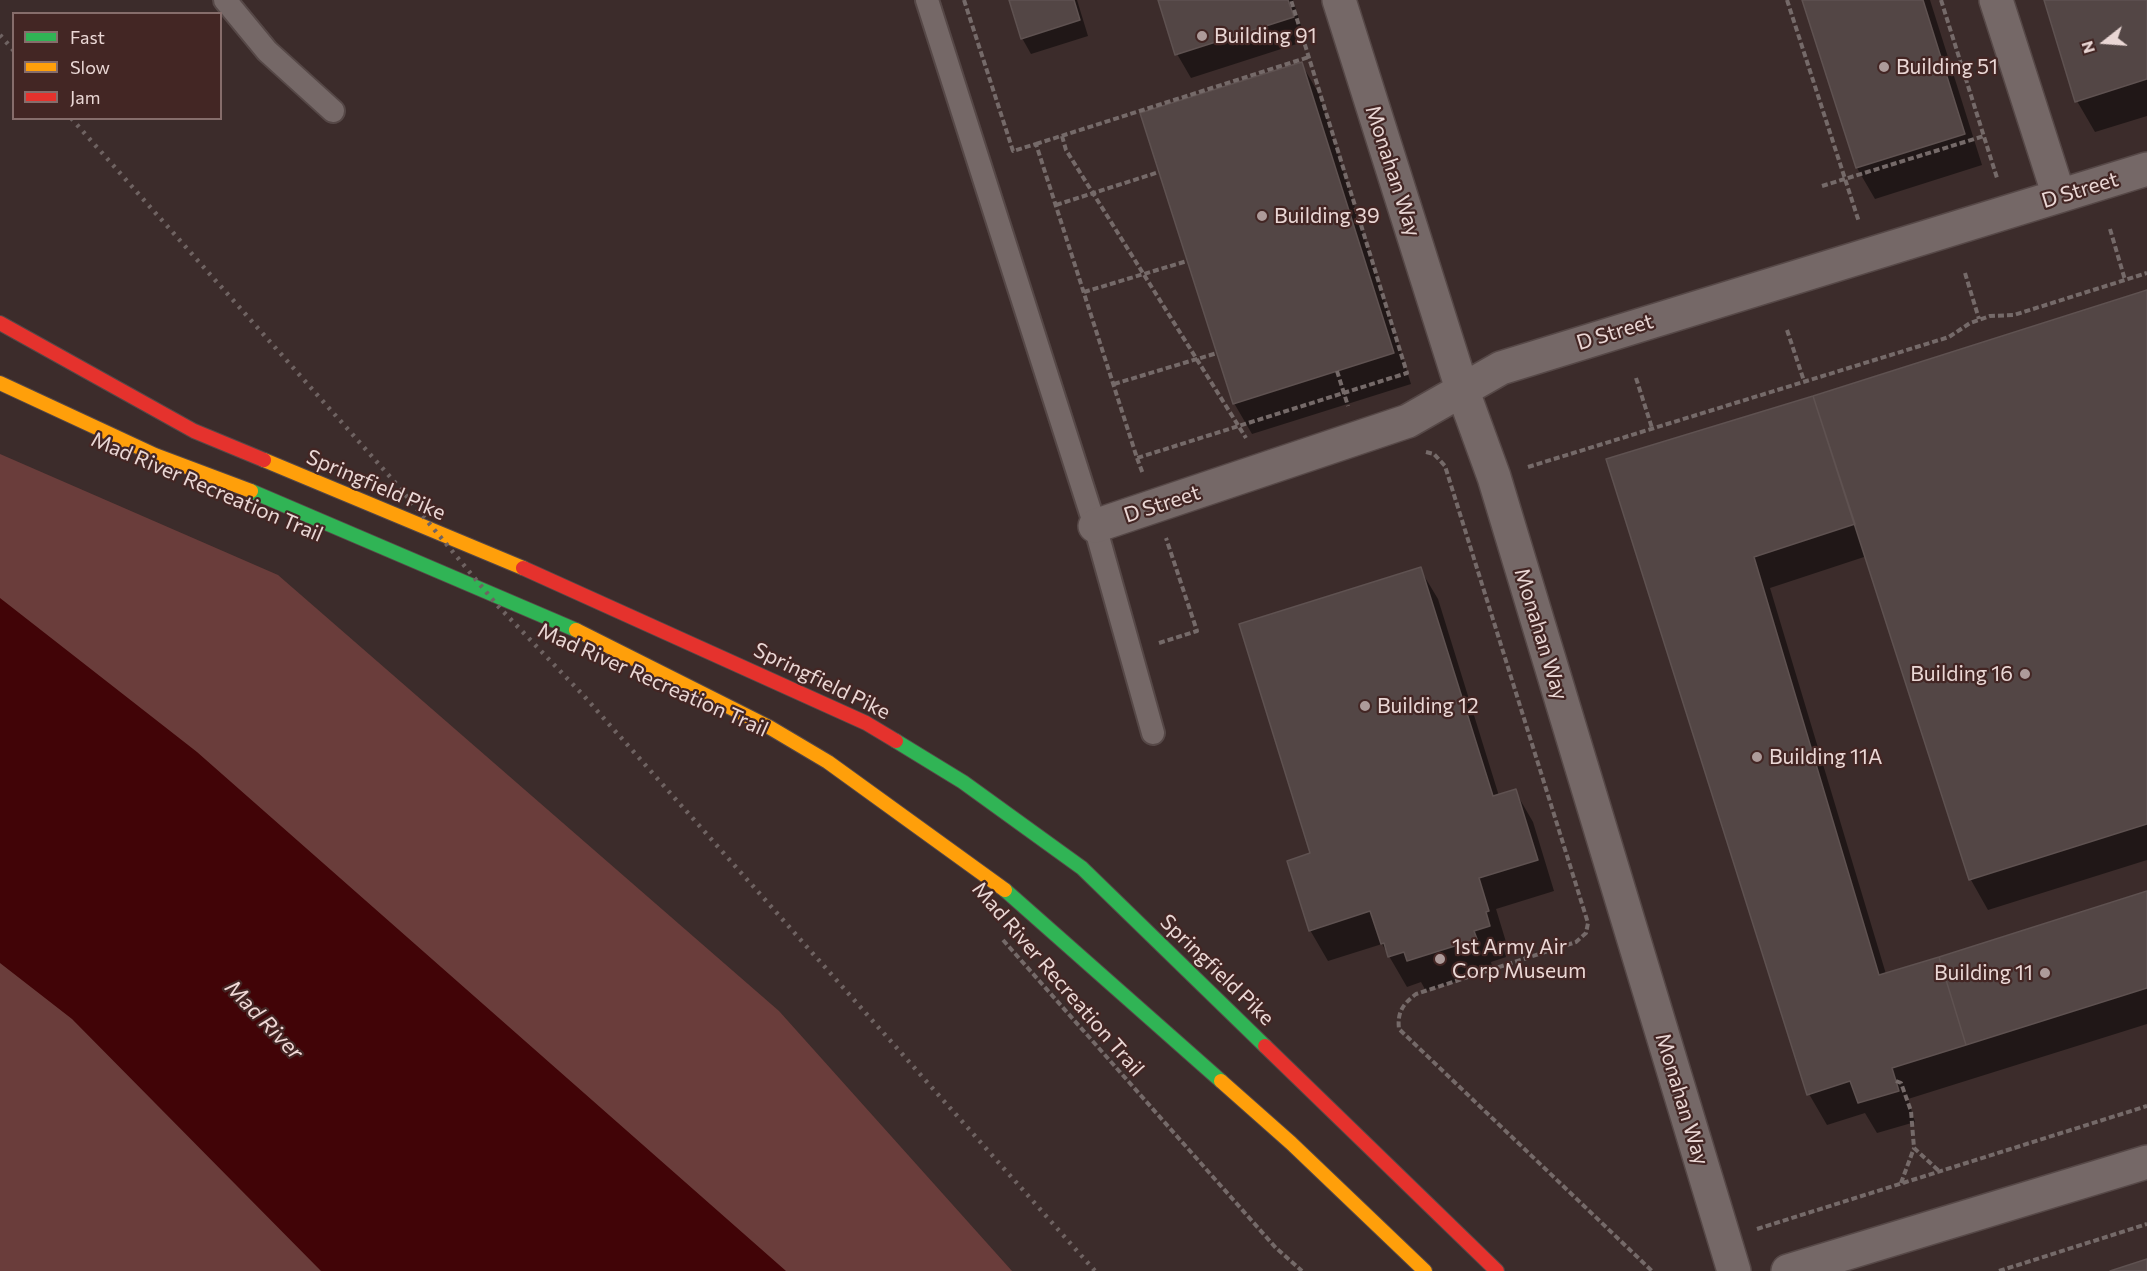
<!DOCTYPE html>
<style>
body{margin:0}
#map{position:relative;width:2147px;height:1271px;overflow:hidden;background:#3c2c2b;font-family:Commissioner,sans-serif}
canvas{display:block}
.legend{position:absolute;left:12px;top:12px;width:210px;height:108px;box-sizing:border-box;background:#432624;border:2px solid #866d6b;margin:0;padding:8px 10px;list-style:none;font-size:18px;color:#ead7d5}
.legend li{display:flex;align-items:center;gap:12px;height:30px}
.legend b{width:30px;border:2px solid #866d6b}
.north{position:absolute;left:2075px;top:12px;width:60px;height:60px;-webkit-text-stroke:4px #432624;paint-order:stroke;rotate:253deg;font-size:16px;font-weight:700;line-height:24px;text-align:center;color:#ead7d5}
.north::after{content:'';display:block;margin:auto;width:21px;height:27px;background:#ead7d5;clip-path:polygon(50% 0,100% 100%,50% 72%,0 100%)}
</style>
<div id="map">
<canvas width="2147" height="1271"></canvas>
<ul class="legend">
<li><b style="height:8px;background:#30b455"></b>Fast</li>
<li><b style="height:8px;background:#ff9f0a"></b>Slow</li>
<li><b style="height:8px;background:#e5322d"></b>Jam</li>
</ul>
<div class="north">N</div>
</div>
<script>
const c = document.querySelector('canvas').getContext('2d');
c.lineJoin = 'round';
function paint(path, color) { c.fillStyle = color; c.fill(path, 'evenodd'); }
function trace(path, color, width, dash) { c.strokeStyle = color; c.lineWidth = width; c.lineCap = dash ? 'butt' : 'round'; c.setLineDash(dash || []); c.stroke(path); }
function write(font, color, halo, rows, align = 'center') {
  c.font = font + ' Commissioner,sans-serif'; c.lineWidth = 4.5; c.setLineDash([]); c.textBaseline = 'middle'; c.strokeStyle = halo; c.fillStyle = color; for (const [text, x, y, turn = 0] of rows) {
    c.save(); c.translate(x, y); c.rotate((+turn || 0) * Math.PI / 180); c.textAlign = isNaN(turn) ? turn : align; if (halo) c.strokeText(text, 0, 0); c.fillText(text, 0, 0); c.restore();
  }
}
paint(new Path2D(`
 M 0,454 L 278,575 L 779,1011 L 1012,1271 L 0,1271 Z`), '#6a3d3b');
paint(new Path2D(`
 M 0,598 L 197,752 L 786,1271 L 321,1271 L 72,1019 L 0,963 Z`), '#410407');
paint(new Path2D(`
 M 1011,0 L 1077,0 L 1088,36 L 1031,54 L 1022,38 Z
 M 1160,0 L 1293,0 L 1306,41 L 1191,78 L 1177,54 Z
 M 1804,0 L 1930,0 L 1982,165 L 1875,199 L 1857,168 Z
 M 2046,0 L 2147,0 L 2147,116 L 2095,132 L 2077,101 Z
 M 1301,63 L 1319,94 L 1411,384 L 1252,434 L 1234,403 Z
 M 2147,291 L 2147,860 L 1988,910 L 1971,880 L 1867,556 L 1770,588 L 1886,974 L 2147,892 L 2147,1024 L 1908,1099 L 1915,1122 L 1877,1133 L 1865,1113 L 1827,1125 L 1809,1094 L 1608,460 Z
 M 1420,569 L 1438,599 L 1499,796 L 1515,791 L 1533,822 L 1554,891 L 1496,909 L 1506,942 L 1502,943 L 1506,957 L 1491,962 L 1493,970 L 1426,991 L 1421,982 L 1407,987 L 1382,944 L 1328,961 L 1310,930 L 1312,854 Z`), '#0007');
const building = new Path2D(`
 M 1009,0 L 1074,0 L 1080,20 L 1021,39 Z
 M 1158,0 L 1288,0 L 1294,17 L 1175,55 Z
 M 1802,0 L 1923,0 L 1965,134 L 1856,168 Z
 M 2044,0 L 2147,0 L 2147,79 L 2075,102 Z
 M 1302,62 L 1394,353 L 1233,404 L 1140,113 Z
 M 2147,290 L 2147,824 L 1969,880 L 1813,396 Z
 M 1813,396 L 1855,524 L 1754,557 L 1879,975 L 1939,957 L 1966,1045 L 1892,1068 L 1899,1091 L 1858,1103 L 1850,1081 L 1807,1095 L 1606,459 Z
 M 1421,567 L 1493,796 L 1516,789 L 1538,860 L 1479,878 L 1489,911 L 1486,912 L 1490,926 L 1474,931 L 1477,939 L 1407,961 L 1404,952 L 1388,957 L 1384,943 L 1381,944 L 1370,911 L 1309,931 L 1287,861 L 1310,853 L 1239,624 Z
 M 2147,891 L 2147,988 L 1966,1045 L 1939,957 Z
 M 2147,1259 L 2147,1271 L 2110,1271 Z`);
paint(building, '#534645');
trace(building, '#5f5251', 1.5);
const lane = new Path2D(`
 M 225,0 L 267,51 L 333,111
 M 927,0 L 1095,526 L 1153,733`);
const street = new Path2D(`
 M 1339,0 L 1462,389 L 1494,477 L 1734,1271
 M 1996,0 L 2059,196
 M 1095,526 L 1408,421 L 1501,368 L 2147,169
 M 1788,1271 L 2147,1162`);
const fast = new Path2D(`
 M 251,491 L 576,630
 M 896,741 L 963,782 L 1082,868 L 1265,1046
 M 1005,890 L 1221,1081`);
const slow = new Path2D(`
 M 0,383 L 155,455 L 251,491
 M 264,460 L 523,568
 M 576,630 L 769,727 L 828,762 L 1005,890
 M 1221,1081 L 1291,1143 L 1425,1271`);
const jam = new Path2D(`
 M 0,323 L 194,431 L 264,460
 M 523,568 L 866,723 L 896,741
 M 1265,1046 L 1497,1271`);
trace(lane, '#564847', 26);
trace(street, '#564847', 36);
trace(fast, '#564847', 16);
trace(slow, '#564847', 16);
trace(jam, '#564847', 16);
trace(new Path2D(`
 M 964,0 L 1013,151 L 1036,144 L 1137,458 L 1407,373 L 1291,0
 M 1787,0 L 1859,222
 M 1941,0 L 1997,178
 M 1062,136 L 1066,150 L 1246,438
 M 1036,144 L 1309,57
 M 1822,186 L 1984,136
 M 1056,205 L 1159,172
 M 2110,229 L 2125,280
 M 1965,273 L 1979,319
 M 1084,292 L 1187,261
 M 1787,330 L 1804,381
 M 1337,371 L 1348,406
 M 1636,378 L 1652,428
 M 1114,384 L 1217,353
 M 1426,452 L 1434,454 L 1445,466 L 1588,923 L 1586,933 L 1576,942 L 1416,994 C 1403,1004 1397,1012 1399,1029 L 1652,1271
 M 1137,458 L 1143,474
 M 1528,467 L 1949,337 L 1970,323 L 1990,316 L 2014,315 L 2147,273
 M 1159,643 L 1197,631 L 1166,538
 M 1003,940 L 1276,1248 L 1302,1271
 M 1896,1081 L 1901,1083 L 1911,1111 L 1914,1148 L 1939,1171
 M 1901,1183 L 1914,1148
 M 1757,1229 L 2147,1106
 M 1999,1271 L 2147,1224`), '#756a69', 4, [6, 3]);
trace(lane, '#756867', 22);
trace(street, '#756867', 33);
trace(fast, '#30b455', 14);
trace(slow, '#ff9f0a', 14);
trace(jam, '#e5322d', 14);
trace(new Path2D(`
 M 0,35 L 14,51
 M 71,118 L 393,480 L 497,605 L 584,696 L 1095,1271`), '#6f6362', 4.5, [3, 6]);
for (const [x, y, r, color] of [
 [1202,36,6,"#ad9b9a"],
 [1884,67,6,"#ad9b9a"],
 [1262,216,6,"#ad9b9a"],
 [2025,674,6,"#ad9b9a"],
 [1365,706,6,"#ad9b9a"],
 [1757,757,6,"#ad9b9a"],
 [1440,959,6,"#ad9b9a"],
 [2045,973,6,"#ad9b9a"]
]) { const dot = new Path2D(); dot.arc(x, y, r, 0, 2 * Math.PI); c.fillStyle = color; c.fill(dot); trace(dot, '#432624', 2); }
write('21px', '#ead7d5', '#432624', [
 ["Building 91",1214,36],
 ["Building 51",1896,67],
 ["Building 39",1274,216],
 ["Building 16",2013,674,"right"],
 ["Building 12",1377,706],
 ["Building 11A",1769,757],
 ["1st Army Air",1452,947],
 ["Corp Museum",1452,971],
 ["Building 11",2033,973,"right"]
], 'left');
write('21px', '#ead7d5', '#432624', [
 ["Monahan Way",1393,171,72],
 ["D Street",2080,190,-17],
 ["D Street",1615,332,-17],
 ["Springfield Pike",376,485,23],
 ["Mad River Recreation Trail",207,487,23],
 ["D Street",1162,504,-18],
 ["Monahan Way",1541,634,73],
 ["Mad River Recreation Trail",653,680,24],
 ["Springfield Pike",822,681,26],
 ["Springfield Pike",1217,970,44],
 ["Mad River Recreation Trail",1058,979,49],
 ["Monahan Way",1682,1099,73]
]);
write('italic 22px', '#f0d8d6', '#432624', [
 ["Mad River",264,1020,46]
]);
</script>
